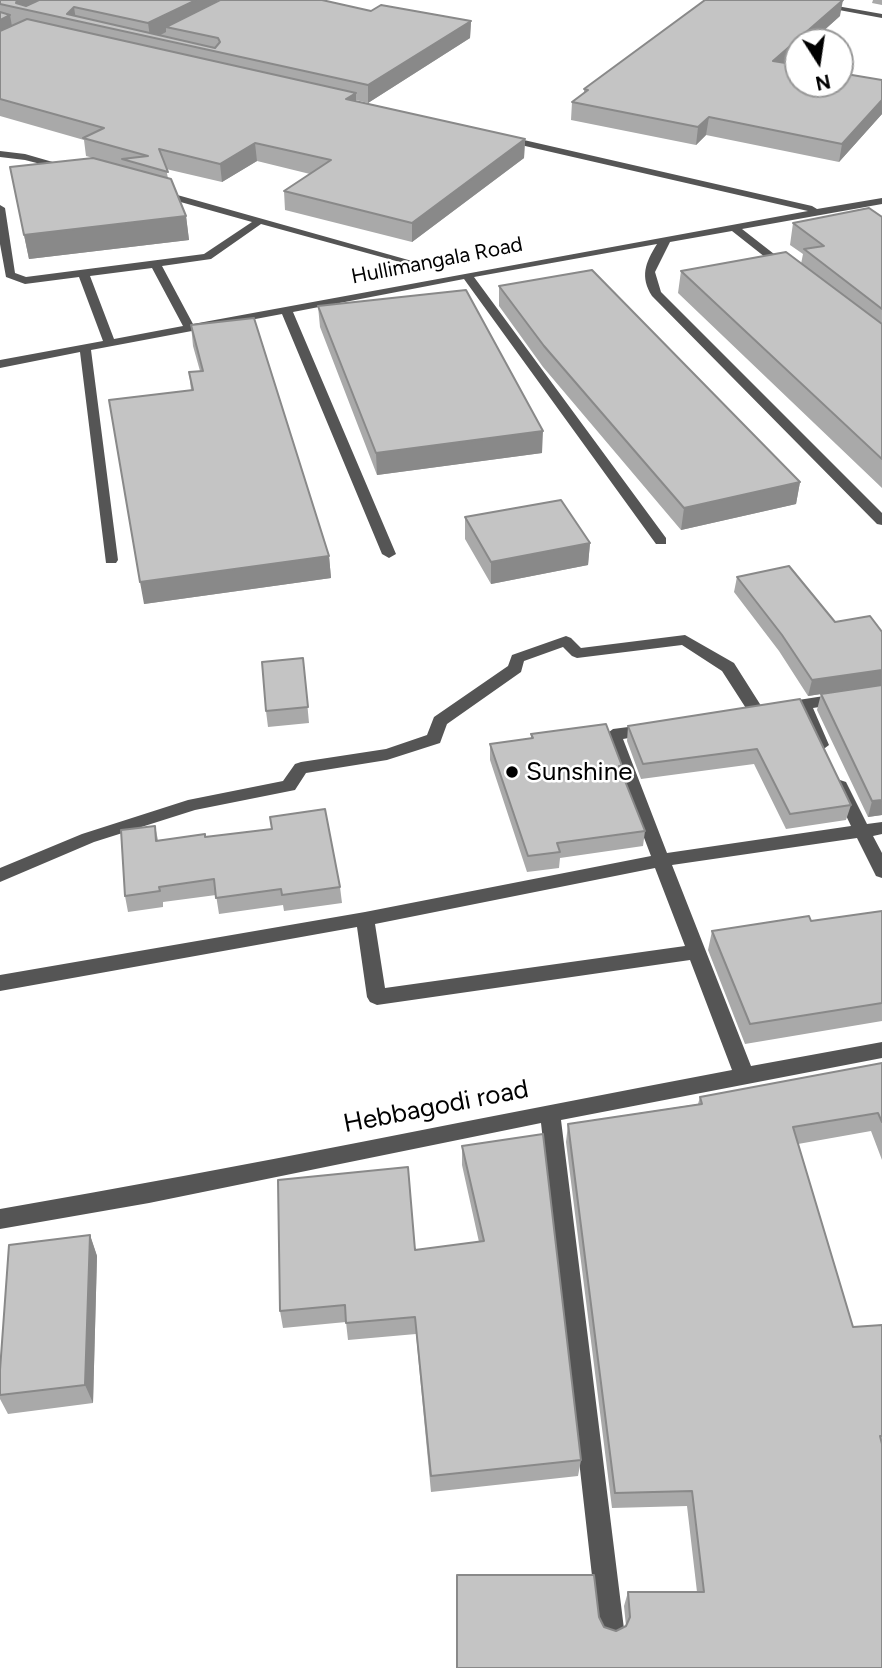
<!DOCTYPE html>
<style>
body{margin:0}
#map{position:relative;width:882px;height:1668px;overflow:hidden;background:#fff;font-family:Figtree,sans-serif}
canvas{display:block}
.north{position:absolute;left:784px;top:28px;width:70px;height:70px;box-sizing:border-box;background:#fff;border:2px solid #999;border-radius:50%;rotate:168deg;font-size:19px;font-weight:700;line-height:28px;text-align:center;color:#000}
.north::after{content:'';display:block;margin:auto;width:24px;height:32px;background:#000;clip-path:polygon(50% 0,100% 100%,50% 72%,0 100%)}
</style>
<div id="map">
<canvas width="882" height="1668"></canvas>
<div class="north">N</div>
</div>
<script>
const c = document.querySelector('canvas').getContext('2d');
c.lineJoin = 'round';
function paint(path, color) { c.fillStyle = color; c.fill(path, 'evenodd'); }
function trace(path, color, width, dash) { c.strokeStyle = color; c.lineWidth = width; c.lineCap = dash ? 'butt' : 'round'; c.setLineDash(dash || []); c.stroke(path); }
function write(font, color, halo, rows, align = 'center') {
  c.font = font + ' Figtree,sans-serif'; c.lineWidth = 5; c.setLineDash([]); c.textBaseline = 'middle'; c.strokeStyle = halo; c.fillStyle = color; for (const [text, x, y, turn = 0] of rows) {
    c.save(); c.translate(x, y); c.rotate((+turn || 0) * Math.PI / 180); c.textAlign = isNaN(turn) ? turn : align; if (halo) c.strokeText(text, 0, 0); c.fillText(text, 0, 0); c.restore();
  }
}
paint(new Path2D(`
 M 785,0 L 803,0 L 882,14 L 882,18 Z
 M 502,135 L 812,206 L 817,209 L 882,198 L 882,204 L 742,229 L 792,268 L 792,272 L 784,272 L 732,231 L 670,242 L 655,272 L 661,292 L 882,513 L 882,525 L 877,524 L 652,296 C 640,277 645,263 657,244 L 474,277 L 666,538 L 666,544 L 656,544 L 464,279 L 293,312 L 396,554 L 389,558 L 382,554 L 282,314 L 91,350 L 118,560 L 116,563 L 106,563 L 80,352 L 0,368 L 0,360 L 103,341 L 79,277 L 25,284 L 6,277 L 0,244 L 0,205 L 5,208 L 15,273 L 26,277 L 204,254 L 252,222 L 152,194 L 151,192 L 156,189 L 412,261 L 407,264 L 261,224 L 211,259 L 162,266 L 193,324 L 808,211 L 499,140 L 499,136 ZM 152,268 L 183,326 L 114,339 L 90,276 Z
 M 0,151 L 25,154 L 77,169 L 72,172 L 25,160 L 0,157 Z
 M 685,635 L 734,663 L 765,712 L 763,716 L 751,716 L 722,671 L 682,645 L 577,658 L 572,656 L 563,647 L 524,661 L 521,672 L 447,724 L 440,743 L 387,760 L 306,773 L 295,790 L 195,810 L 94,842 L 0,882 L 0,868 L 82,834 L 188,800 L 283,781 L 295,764 L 301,762 L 386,749 L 427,735 L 434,717 L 508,666 L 512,655 L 566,636 L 571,638 L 581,648 Z
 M 882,687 L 882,697 L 813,708 L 829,745 L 821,751 L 813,745 L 798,710 L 779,713 L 771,708 L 779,703 Z
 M 651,724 L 659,729 L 657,733 L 623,739 L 667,853 L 851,826 L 832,786 L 840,780 L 846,782 L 867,824 L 882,822 L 882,834 L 873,836 L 882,853 L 882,878 L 876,876 L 857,838 L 672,865 L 751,1066 L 882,1042 L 882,1058 L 561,1120 L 624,1629 L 620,1638 L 611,1642 L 602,1638 L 598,1629 L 541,1123 L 149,1203 L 0,1229 L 0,1209 C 245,1167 488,1116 732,1070 L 690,960 L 377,1005 L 370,1002 L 367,997 L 357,927 L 0,991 L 0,975 L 365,912 L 651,856 L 605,735 L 613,729 ZM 655,868 L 685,946 L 385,988 L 375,924 Z`), '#555');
paint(new Path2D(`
 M 0,0 L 322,0 L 371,11 L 471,21 L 470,38 L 368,103 L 356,100 L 356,101 L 525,139 L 524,158 L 412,242 L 285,210 L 284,191 L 310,174 L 257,161 L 222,182 L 166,169 L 168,178 L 186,216 L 189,240 L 29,259 L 10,167 L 93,158 L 86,156 L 84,140 L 0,116 Z
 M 873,0 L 882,0 L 882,5 L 872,3 Z
 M 840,16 L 811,42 L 798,42 L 798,53 L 787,63 L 882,80 L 882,114 L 839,162 L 706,135 L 696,145 L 571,120 L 572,102 L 584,94 L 584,89 Z
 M 882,217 L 882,488 L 678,293 L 681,271 L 801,264 L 803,254 L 790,245 L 793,223 Z
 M 499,286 L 800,482 L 796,504 L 681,530 L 543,367 L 499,306 Z
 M 318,306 L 542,453 L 377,475 L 320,327 Z
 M 191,325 L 329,556 L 331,578 L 144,604 L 191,390 L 189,372 L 200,371 L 193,346 Z
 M 465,517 L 590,543 L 588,565 L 491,584 L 465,539 Z
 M 737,577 L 835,622 L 882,632 L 882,815 L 868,817 L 817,710 L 821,694 L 839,691 L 808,696 L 779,651 L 734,592 Z
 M 303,658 L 309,723 L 268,727 L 266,711 Z
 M 800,699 L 851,805 L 846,820 L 786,829 L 754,764 L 641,779 L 627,741 L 628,726 Z
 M 531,734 L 622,766 L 621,771 L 645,831 L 643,846 L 560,858 L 559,868 L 527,872 L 490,760 L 490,744 L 531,739 Z
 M 155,826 L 158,840 L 205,837 L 340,887 L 342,903 L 284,911 L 283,905 L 219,914 L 216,895 L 163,902 L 163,907 L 128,912 L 125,896 Z
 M 882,911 L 882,1021 L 745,1044 L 708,950 L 712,931 L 811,921 Z
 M 882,1063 L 882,1160 L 871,1131 L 798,1144 L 853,1327 L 882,1325 L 882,1668 L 457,1668 L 599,1617 L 604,1627 L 616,1631 L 626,1626 L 624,1606 L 628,1592 L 697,1592 L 687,1506 L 612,1508 L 566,1142 L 568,1124 L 698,1104 L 700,1097 Z
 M 462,1146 L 581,1460 L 578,1476 L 431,1492 L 416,1334 L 348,1340 L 346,1322 L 283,1328 L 280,1311 L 415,1250 L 479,1242 L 462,1165 Z
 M 90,1235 L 97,1256 L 93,1403 L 8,1414 L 0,1399 L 0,1370 Z`), '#a9a9a9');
paint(new Path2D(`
 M 17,0 L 54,0 L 31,10 L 16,3 Z
 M 196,0 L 217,0 L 218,7 L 166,27 L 166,32 L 155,38 L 150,37 L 148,23 Z
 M 843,0 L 840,16 L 811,42 L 798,42 L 798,53 L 770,78 L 773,61 Z
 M 74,7 L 76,20 L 67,14 Z
 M 10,15 L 13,32 L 0,38 L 0,17 Z
 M 471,21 L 470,38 L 368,103 L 368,85 Z
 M 356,93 L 356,110 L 346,99 Z
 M 882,100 L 882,114 L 839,162 L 842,144 Z
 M 709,117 L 706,135 L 696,145 L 698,127 Z
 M 525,139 L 524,158 L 412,242 L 412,223 Z
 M 255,143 L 257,161 L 222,182 L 220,164 Z
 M 186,216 L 189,240 L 29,259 L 24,235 Z
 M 543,431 L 542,453 L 377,475 L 376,453 Z
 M 800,482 L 796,504 L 681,530 L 684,508 Z
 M 590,543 L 588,565 L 491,584 L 491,562 Z
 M 329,556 L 331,578 L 144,604 L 140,582 Z
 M 882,670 L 882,685 L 808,696 L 812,680 Z
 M 882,800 L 882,815 L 868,817 L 872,801 Z
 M 90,1235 L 97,1256 L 93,1403 L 85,1385 Z`), '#898989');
const building = new Path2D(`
 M 0,0 L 17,0 L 16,3 L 26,6 L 39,0 L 196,0 L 148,23 L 74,7 L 67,14 L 215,48 L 220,42 L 218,38 L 166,27 L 220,0 L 322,0 L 371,11 L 381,5 L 471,21 L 368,85 L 0,4 Z
 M 705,0 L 843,0 L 773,61 L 798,65 L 798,84 L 840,84 L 840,73 L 882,80 L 882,100 L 842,144 L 709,117 L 698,127 L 572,102 L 588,90 L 584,89 Z
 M 0,12 L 10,15 L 0,20 Z
 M 27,19 L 356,93 L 346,99 L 525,139 L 412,223 L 284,191 L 331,160 L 255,143 L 220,164 L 159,149 L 168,172 L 122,159 L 148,156 L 83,138 L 104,128 L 0,99 L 0,31 Z
 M 93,158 L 171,179 L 186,216 L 24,235 L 10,167 Z
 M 869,208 L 882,217 L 882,309 L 804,249 L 824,246 L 793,223 Z
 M 786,252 L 882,324 L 882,459 L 681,271 Z
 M 592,270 L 800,482 L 684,508 L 544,346 L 499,286 Z
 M 466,290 L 543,431 L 376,453 L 318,306 Z
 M 254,318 L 329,556 L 140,582 L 109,400 L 193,390 L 189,372 L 203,371 L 191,325 Z
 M 561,500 L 590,543 L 491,562 L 465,517 Z
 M 789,566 L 835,622 L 870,616 L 882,632 L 882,670 L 812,680 L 782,635 L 737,577 Z
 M 303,658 L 308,707 L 266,711 L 262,662 Z
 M 882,685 L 882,800 L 872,801 L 821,694 Z
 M 800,699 L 851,805 L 790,814 L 757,749 L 643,764 L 628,726 Z
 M 606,724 L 622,766 L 619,766 L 645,831 L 557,843 L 560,852 L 528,856 L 490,744 L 533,738 L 531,734 Z
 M 325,809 L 340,887 L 282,895 L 281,889 L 216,898 L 214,879 L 159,887 L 160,891 L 125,896 L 121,830 L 155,826 L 156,841 L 205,834 L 205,837 L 272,829 L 270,817 Z
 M 882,911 L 882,1003 L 750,1024 L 712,931 L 809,916 L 811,921 Z
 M 882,1063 L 882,1122 L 878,1113 L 793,1127 L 853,1327 L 882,1325 L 882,1436 L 880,1436 L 882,1444 L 882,1668 L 457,1668 L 457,1575 L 594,1575 L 599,1617 L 604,1627 L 616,1631 L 626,1626 L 630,1617 L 628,1592 L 704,1592 L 692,1491 L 615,1493 L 568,1124 L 702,1104 L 700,1097 Z
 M 543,1134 L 581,1460 L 431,1476 L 415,1317 L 346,1323 L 345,1305 L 280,1311 L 278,1180 L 408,1167 L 415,1250 L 484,1241 L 462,1146 Z
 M 90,1235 L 85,1385 L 0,1395 L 0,1370 L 9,1245 Z`);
paint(building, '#c4c4c4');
trace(building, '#898989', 2);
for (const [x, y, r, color] of [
 [512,772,7,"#000"]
]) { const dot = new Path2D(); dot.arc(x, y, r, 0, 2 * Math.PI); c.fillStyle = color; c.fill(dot); trace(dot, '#fff', 2.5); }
write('21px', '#000', '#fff', [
 ["Hullimangala Road",437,261,-11]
]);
write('26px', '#000', '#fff', [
 ["Sunshine",526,772]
], 'left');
write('26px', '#000', '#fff', [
 ["Hebbagodi road",436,1107,-11]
]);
</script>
